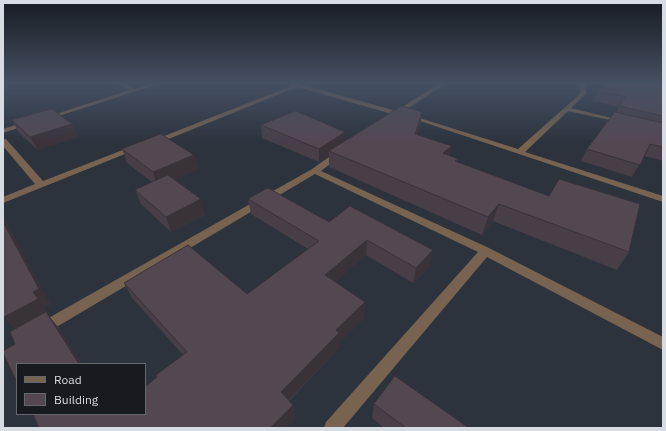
<!DOCTYPE html>
<style>
body{margin:0}
#map{position:relative;width:666px;height:431px;overflow:hidden;background:#2c333d;font-family:"IBM Plex Sans",sans-serif}
canvas{display:block}
.frame{position:absolute;inset:0;border:4px solid #d7dce2;pointer-events:none}
.legend{position:absolute;left:16px;top:363px;width:130px;height:52px;box-sizing:border-box;background:#171b1f;border:1px solid #64686d;margin:0;padding:5px 7px;list-style:none;font-size:12px;color:#d7dce2}
.legend li{display:flex;align-items:center;gap:8px;height:20px}
.legend b{width:20px;border:1px solid #64686d}
</style>
<div id="map">
<canvas width="666" height="431"></canvas>
<div class="frame"></div>
<ul class="legend">
<li><b style="height:5px;background:#776350"></b>Road</li>
<li><b style="height:11px;background:#534852"></b>Building</li>
</ul>
</div>
<script>
const c = document.querySelector('canvas').getContext('2d');
c.lineJoin = 'round';
function paint(path, color) { c.fillStyle = color; c.fill(path, 'evenodd'); }
function trace(path, color, width, dash) { c.strokeStyle = color; c.lineWidth = width; c.lineCap = dash ? 'butt' : 'round'; c.setLineDash(dash || []); c.stroke(path); }
paint(new Path2D(`
 M 118,84 L 126,84 L 135,89 L 150,84 L 159,84 L 49,119 L 44,118 L 129,90 Z
 M 288,84 L 300,84 L 396,111 L 438,84 L 445,84 L 390,120 L 387,118 L 392,114 L 297,87 L 156,144 L 150,144 L 149,142 L 291,86 Z
 M 580,84 L 586,84 L 586,94 L 571,108 L 624,121 L 624,123 L 568,111 L 525,152 L 663,196 L 663,202 L 405,116 L 410,115 L 518,149 L 580,94 Z
 M 28,121 L 31,123 L 30,124 L 3,133 L 3,129 Z
 M 3,139 L 6,139 L 43,181 L 133,146 L 139,146 L 140,148 L 3,203 L 3,197 L 35,184 L 3,146 Z
 M 336,152 L 342,152 L 343,154 L 321,171 L 489,248 L 663,337 L 663,350 L 487,257 L 343,428 L 324,428 L 326,422 L 478,252 L 315,174 L 48,332 L 43,334 L 38,332 L 36,328 L 38,324 L 312,169 Z`), '#776350');
paint(new Path2D(`
 M 663,84 L 663,161 L 644,156 L 632,177 L 581,161 L 587,149 L 616,112 L 619,107 L 593,101 L 598,91 Z
 M 422,112 L 420,126 L 417,135 L 450,156 L 458,159 L 457,162 L 629,252 L 617,270 L 493,221 L 482,235 L 329,167 L 329,155 L 319,162 L 262,138 L 261,125 L 344,141 Z
 M 12,120 L 72,124 L 78,137 L 38,150 L 19,133 Z
 M 122,149 L 194,155 L 198,169 L 174,180 L 205,215 L 171,232 L 141,204 L 135,190 L 152,182 L 127,163 Z
 M 248,199 L 329,222 L 430,266 L 413,283 L 366,255 L 335,282 L 364,318 L 339,343 L 339,348 L 289,401 L 293,405 L 295,419 L 145,414 L 157,377 L 183,355 L 132,298 L 124,283 L 247,294 L 308,249 L 251,214 Z
 M 374,404 L 469,428 L 384,428 L 372,418 Z`), '#473e47');
paint(new Path2D(`
 M 422,112 L 420,126 L 413,149 L 415,134 Z
 M 72,124 L 78,137 L 38,150 L 30,137 Z
 M 345,132 L 344,145 L 329,151 L 329,155 L 319,162 L 319,149 Z
 M 452,146 L 449,161 L 443,153 Z
 M 194,155 L 198,169 L 158,187 L 153,172 Z
 M 201,199 L 205,215 L 171,232 L 166,217 Z
 M 499,204 L 493,221 L 482,235 L 488,217 Z
 M 3,216 L 51,305 L 45,308 L 50,315 L 49,316 L 58,327 L 82,364 L 79,364 L 18,333 L 4,317 L 33,292 L 3,222 Z
 M 367,240 L 366,255 L 326,291 L 325,275 Z
 M 433,250 L 430,266 L 413,283 L 416,268 Z
 M 365,302 L 364,318 L 339,343 L 339,348 L 283,406 L 281,392 L 336,330 Z
 M 293,405 L 295,419 L 287,428 L 270,428 Z`), '#3a3239');
const building = new Path2D(`
 M 605,84 L 663,84 L 663,116 L 619,106 L 626,97 L 598,91 Z
 M 402,106 L 422,112 L 415,134 L 452,146 L 443,153 L 458,159 L 455,161 L 549,196 L 559,179 L 640,204 L 629,252 L 499,204 L 488,217 L 329,151 Z
 M 52,109 L 72,124 L 30,137 L 12,120 Z
 M 296,111 L 345,132 L 319,149 L 261,125 Z
 M 615,112 L 663,123 L 663,147 L 650,144 L 640,165 L 587,149 Z
 M 161,134 L 194,155 L 153,172 L 122,149 Z
 M 168,175 L 201,199 L 166,217 L 135,190 Z
 M 268,188 L 329,222 L 350,206 L 433,250 L 416,268 L 367,240 L 325,275 L 365,302 L 336,330 L 339,333 L 281,392 L 293,405 L 270,428 L 39,428 L 33,414 L 145,414 L 145,387 L 157,377 L 156,375 L 187,352 L 124,283 L 188,245 L 247,294 L 319,241 L 248,199 Z
 M 3,222 L 39,289 L 33,292 L 38,299 L 4,317 L 3,315 Z
 M 46,312 L 79,364 L 17,364 L 17,382 L 3,353 L 3,351 L 15,344 L 10,332 Z
 M 395,376 L 469,428 L 406,428 L 374,404 Z`);
paint(building, '#534852');
trace(building, '#3a3239', 1);
const sky = c.createLinearGradient(0, 0, 0, 144);
sky.addColorStop(0, '#181c22');
sky.addColorStop(0.58, '#455062');
sky.addColorStop(1, '#45506200');
c.fillStyle = sky;
c.fillRect(0, 0, 666, 144);
</script>
